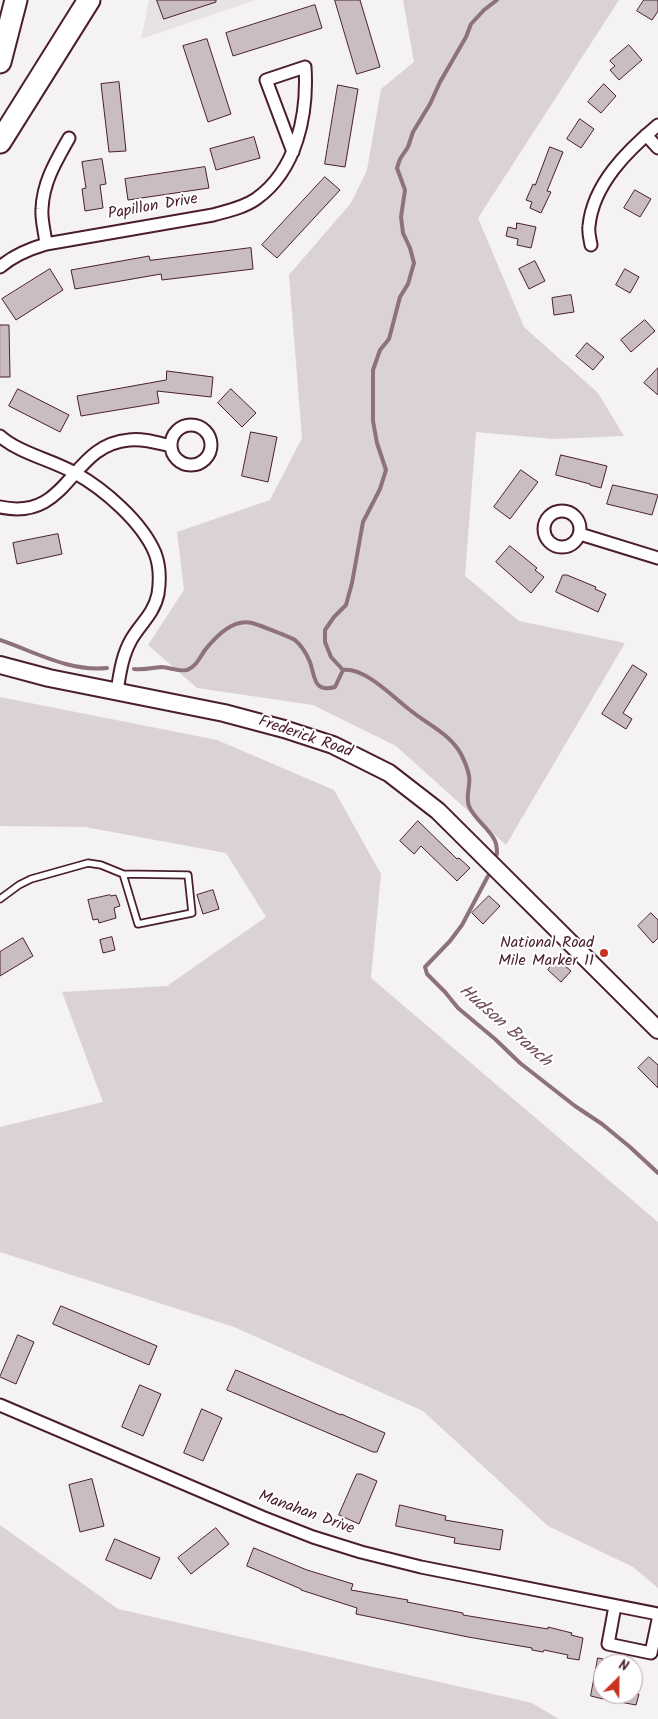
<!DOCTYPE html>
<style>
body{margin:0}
#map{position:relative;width:658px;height:1719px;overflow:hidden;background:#f4f2f2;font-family:Kalam,sans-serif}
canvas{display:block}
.north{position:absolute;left:593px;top:1654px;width:50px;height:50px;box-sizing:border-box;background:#fff;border:1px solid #b7a5aa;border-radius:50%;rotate:23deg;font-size:14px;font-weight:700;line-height:20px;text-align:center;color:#4a1f2b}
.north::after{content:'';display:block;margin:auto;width:18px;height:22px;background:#c8321e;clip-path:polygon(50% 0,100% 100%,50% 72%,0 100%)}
</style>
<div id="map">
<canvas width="658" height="1719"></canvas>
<div class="north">N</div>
</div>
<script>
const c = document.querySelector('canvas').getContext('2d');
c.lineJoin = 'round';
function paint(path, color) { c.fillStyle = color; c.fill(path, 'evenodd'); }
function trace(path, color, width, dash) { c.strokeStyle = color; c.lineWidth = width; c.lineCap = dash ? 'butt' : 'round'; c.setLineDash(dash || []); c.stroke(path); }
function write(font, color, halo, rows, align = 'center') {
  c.font = font + ' Kalam,sans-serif'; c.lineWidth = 4; c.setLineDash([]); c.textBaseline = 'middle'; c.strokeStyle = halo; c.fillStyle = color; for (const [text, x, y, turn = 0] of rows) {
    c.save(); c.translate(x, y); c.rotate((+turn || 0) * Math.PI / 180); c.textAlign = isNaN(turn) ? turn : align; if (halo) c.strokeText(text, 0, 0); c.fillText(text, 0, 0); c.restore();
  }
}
paint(new Path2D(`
 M 149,0 L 256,0 L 141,39 Z`), '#e7e2e3');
paint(new Path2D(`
 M 403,0 L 619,0 L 478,218 L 524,327 L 598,393 L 624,436 L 554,439 L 476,432 L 465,576 L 519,621 L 625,643 L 506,845 L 396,746 L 313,705 L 197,688 L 148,645 L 184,590 L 177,532 L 270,500 L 302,438 L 289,275 L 351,203 L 367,170 L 381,89 L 414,62 Z
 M 0,697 L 217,740 L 334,790 L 381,874 L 371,978 L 658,1222 L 658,1588 L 633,1567 L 548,1526 L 423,1411 L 234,1327 L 0,1252 L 0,1127 L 103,1102 L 62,992 L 167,986 L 266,917 L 226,853 L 85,827 L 0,826 Z
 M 0,1525 L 118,1609 L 532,1703 L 559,1719 L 0,1719 Z`), '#dbd2d5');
trace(new Path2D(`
 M 0,640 C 35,652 70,672 107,668
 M 134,669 C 145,670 151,668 161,667 C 169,667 179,672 187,670 C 196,667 200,657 205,650 C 216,636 233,618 252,623 C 259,625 290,637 295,640 C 301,645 307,655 310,662 C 315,676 313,693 335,687 L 343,670 C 365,667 394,698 410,710 C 428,725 449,733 461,754 C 464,760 468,769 469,776 C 471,785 465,796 469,806 C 474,819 488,827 494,839 C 497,843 497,849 497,854
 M 343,670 L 331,657 L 325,642 L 325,630 L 334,617 L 346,605 L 352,583 L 363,522 L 380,489 L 386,470 L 377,443 L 373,421 L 373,370 L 380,350 L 389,339 L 400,297 L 408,284 L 414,263 L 410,248 L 403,233 L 401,217 L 405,190 L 397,168 L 400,159 L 408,147 L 413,132 L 430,104 L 440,82 L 466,37 L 471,24 L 484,10 L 497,0
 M 488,876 L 462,925 L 450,941 L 425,967 L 427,974 L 445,992 L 458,1008 L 495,1039 L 520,1063 L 575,1106 L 602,1124 L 630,1147 L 658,1173`), '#8d727a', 4);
const building = new Path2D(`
 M 157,0 L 216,0 L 216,2 L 164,19 Z
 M 335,0 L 360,0 L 380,67 L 357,74 Z
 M 644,0 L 658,0 L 658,11 L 652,20 L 637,11 Z
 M 315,5 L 322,28 L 233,56 L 226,33 Z
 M 207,39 L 231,114 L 208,122 L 183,46 Z
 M 629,45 L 642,60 L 619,80 L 610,70 L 615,66 L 610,61 Z
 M 119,82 L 126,151 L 109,152 L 101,84 Z
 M 604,84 L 616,96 L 601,113 L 588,102 Z
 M 338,85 L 358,89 L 345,167 L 325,164 Z
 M 580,119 L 594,129 L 581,148 L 567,139 Z
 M 254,137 L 260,158 L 216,170 L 210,149 Z
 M 550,147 L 563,152 L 547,191 L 551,192 L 541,213 L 530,208 L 532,202 L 526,200 L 533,184 L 535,185 Z
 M 102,159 L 106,184 L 100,185 L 103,208 L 85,211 L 82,189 L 86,188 L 82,162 Z
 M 205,167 L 209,188 L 128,200 L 125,179 Z
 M 325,177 L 340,190 L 277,258 L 262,245 Z
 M 635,190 L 651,199 L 640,217 L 624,208 Z
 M 517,223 L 536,227 L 531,248 L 517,245 L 518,239 L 506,236 L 508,227 L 516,229 Z
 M 251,248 L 253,269 L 162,280 L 161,274 L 75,289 L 71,270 L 149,256 L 150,260 Z
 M 535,261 L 545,281 L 529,289 L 519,269 Z
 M 50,269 L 63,290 L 16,320 L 2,299 Z
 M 625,269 L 639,277 L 630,293 L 616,285 Z
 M 571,295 L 574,312 L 554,315 L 552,298 Z
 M 645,320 L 655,331 L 631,352 L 621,340 Z
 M 0,325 L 9,325 L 10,377 L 0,377 Z
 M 587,343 L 604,357 L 593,370 L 576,356 Z
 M 658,368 L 658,395 L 644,383 Z
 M 167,371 L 213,377 L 211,397 L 157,391 L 159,403 L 81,416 L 77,396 L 166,380 Z
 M 18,389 L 69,415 L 60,432 L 9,406 Z
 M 231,389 L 256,413 L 242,427 L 218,403 Z
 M 251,432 L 277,437 L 268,482 L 242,476 Z
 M 561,455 L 607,466 L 601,488 L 590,485 L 590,484 L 556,475 Z
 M 521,470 L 538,482 L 510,519 L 494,507 Z
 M 613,485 L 658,495 L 652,515 L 607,504 Z
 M 58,534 L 62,554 L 17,564 L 13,543 Z
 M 510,546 L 537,568 L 535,570 L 544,577 L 531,593 L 496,562 Z
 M 563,575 L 567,575 L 596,587 L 595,589 L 606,594 L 598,612 L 556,592 Z
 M 633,665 L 647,674 L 623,713 L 632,719 L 626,729 L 602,714 Z
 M 418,821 L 457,859 L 459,858 L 470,868 L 457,881 L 421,846 L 414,854 L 400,841 Z
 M 213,890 L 219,909 L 203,914 L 197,895 Z
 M 110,895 L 111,896 L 116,895 L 120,906 L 114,908 L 116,918 L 99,923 L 98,919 L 93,920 L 88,900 Z
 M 489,896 L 500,906 L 483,924 L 472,913 Z
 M 651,913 L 658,920 L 658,938 L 653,943 L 638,926 Z
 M 112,937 L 115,950 L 103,953 L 100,940 Z
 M 23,938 L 33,956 L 0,976 L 0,952 Z
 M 557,959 L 571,971 L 561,982 L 548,970 Z
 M 649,1057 L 658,1065 L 658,1088 L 638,1068 Z
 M 61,1306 L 157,1346 L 149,1365 L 53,1324 Z
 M 18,1335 L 34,1342 L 16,1384 L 0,1377 Z
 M 236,1370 L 341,1415 L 341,1414 L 385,1433 L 377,1452 L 373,1452 L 227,1390 Z
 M 140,1385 L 161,1394 L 143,1436 L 122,1427 Z
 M 202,1409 L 222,1418 L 203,1461 L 184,1453 Z
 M 357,1474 L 361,1474 L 377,1481 L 359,1524 L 339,1515 Z
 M 92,1479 L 104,1526 L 80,1532 L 69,1485 Z
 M 400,1505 L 446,1516 L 445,1520 L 503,1530 L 500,1550 L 454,1543 L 455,1538 L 396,1526 Z
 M 216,1528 L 229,1544 L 191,1574 L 178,1558 Z
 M 115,1539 L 160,1558 L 151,1579 L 106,1560 Z
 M 254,1548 L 307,1570 L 353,1584 L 351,1590 L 408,1600 L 407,1602 L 463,1613 L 463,1615 L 548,1629 L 548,1627 L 572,1633 L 571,1635 L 583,1638 L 579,1660 L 567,1658 L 568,1655 L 544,1650 L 543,1652 L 532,1650 L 532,1648 L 468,1637 L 356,1614 L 357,1608 L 301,1590 L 301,1589 L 247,1566 Z
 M 598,1658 L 603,1659 L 603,1699 L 591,1696 Z
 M 604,1694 L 639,1694 L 636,1705 L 604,1699 Z`);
paint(building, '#cabdc1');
trace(building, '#4a1f2b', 1);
const service = new Path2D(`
 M 0,899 L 19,885 L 31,879 L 88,863 L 101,865 L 123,874 L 188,875 L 192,913 L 138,924 L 123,874`);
const minor = new Path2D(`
 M 646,135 L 658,148
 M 46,244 C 45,233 41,220 42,209 C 43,182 56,161 69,138
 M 591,245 C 590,239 588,232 589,226 C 593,184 628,150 658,125
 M 0,267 C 14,255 29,249 46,244 L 213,215 C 227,211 243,208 256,199 C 297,170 308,114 305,67 L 266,80 L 293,152
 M171 445a20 20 0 1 1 40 0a20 20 0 1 1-40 0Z
 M 0,436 C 19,453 52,460 75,473 C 104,489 142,522 155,553 C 160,566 160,581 158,594 C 154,614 140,624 131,640 C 122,656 120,673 117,691
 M 0,507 C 70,522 69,445 129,440 C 143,438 158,443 171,446
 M544 529a18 18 0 1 1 36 0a18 18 0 1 1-36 0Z
 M 580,534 L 658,558
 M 0,1405 L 262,1517 L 313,1537 L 361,1552 L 421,1567 L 658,1614
 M 615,1606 L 608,1644 L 651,1653 L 658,1620`);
const secondary = new Path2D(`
 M 0,665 L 49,678 L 224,713 L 284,729 L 333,745 L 389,773 L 438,811 L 658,1030`);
const motorway = new Path2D(`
 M 0,62 L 16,0
 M 0,142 L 89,0`);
trace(service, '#4a1f2b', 9);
trace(minor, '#4a1f2b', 15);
trace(secondary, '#4a1f2b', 20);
trace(motorway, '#4a1f2b', 25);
trace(service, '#fff', 5.5);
trace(minor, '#fff', 11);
trace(secondary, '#fff', 16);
trace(motorway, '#fff', 21);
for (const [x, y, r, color] of [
 [604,953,5,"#c8321e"]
]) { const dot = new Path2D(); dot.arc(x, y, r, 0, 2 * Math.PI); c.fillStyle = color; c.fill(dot); trace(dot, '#fff', 2); }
write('16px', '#4a1f2b', '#fff', [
 ["Papillon Drive",153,208,-10],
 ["Frederick Road",305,738,19],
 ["Manahan Drive",306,1514,20]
]);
write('16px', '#4a1f2b', '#fff', [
 ["National Road",594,944],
 ["Mile Marker 11",594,962]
], 'right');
write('italic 18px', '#714f59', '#fff', [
 ["Hudson Branch",504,1027,41]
]);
</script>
